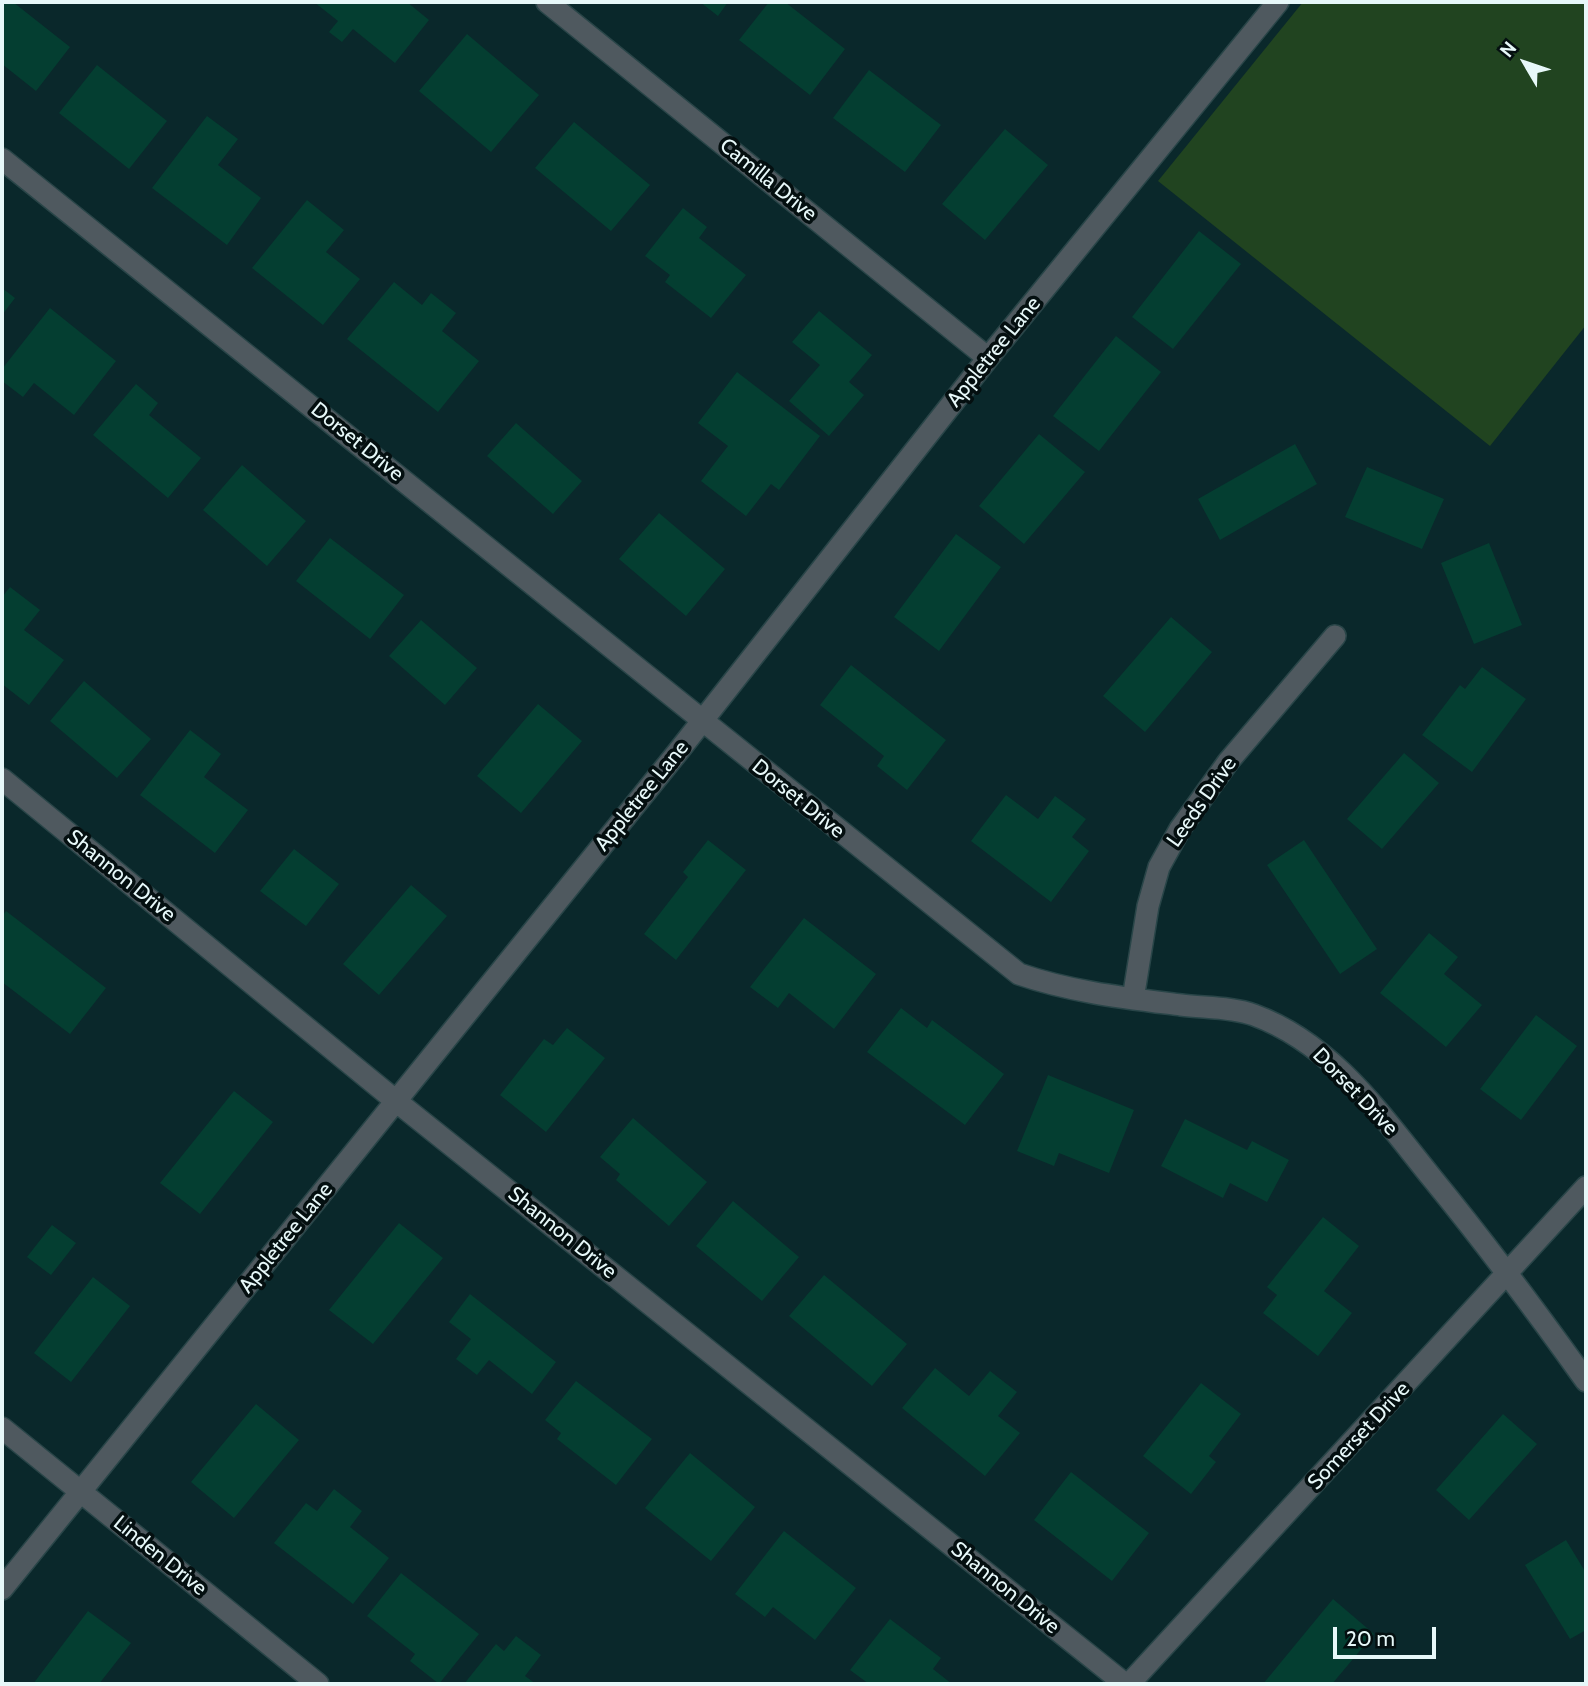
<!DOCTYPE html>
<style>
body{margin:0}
#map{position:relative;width:1588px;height:1686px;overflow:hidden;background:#0a282b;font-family:Cabin,sans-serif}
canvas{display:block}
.frame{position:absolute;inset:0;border:4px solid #e7f8f9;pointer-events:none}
.north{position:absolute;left:1490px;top:28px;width:70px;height:70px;-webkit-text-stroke:5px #040f10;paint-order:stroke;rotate:309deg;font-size:19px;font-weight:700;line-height:28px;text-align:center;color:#e7f8f9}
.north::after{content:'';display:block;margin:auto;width:24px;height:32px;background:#e7f8f9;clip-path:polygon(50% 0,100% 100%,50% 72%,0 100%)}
.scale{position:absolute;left:1333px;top:1627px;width:103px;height:32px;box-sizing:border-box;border:4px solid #e7f8f9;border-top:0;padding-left:9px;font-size:21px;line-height:24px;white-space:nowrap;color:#e7f8f9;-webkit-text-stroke:5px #040f10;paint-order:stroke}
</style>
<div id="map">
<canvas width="1588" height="1686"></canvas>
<div class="frame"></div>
<div class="north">N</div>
<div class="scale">20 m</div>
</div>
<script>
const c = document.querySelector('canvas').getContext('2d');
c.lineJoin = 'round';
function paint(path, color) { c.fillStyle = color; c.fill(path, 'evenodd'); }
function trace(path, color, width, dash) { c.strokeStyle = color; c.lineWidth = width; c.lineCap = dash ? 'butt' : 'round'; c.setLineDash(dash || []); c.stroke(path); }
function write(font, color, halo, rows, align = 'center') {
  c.font = font + ' Cabin,sans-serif'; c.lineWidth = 7; c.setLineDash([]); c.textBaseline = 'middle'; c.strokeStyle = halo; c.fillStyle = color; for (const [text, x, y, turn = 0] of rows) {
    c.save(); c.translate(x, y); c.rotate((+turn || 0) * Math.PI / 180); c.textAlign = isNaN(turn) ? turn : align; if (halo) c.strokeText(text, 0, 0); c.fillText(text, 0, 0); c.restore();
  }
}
paint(new Path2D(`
 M 1303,2 L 1586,2 L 1586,325 L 1490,446 L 1158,181 Z`), '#214420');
paint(new Path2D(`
 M 2,2 L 13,2 L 70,47 L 36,91 L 2,64 Z
 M 314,2 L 407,2 L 429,20 L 395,63 L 353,29 L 342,42 L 329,32 L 338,21 Z
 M 700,2 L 728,2 L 718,16 Z
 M 769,2 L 785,2 L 845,49 L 810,95 L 739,40 Z
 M 467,34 L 539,95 L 491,152 L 419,91 Z
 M 97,65 L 167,121 L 129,169 L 59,113 Z
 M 869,70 L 941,125 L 905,172 L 833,118 Z
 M 207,116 L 238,139 L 218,165 L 261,198 L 227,245 L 152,188 Z
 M 574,122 L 650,185 L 611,231 L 535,168 Z
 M 1005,129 L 1048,165 L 985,240 L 942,204 Z
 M 307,200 L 344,230 L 326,252 L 360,279 L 323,325 L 252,268 Z
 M 683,208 L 707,227 L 699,238 L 746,275 L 711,318 L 665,282 L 670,275 L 645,256 Z
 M 1199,231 L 1241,264 L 1173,349 L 1132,317 Z
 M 394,282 L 422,305 L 431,293 L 456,313 L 442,331 L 479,361 L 438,412 L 347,339 Z
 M 2,288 L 15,298 L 2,315 Z
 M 50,308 L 116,361 L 74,415 L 34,383 L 23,397 L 2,381 L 2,369 Z
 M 819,311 L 872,355 L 849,382 L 864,395 L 829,436 L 789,401 L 820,365 L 792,342 Z
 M 1116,336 L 1161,372 L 1099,451 L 1053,416 Z
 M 737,372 L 820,436 L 779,490 L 771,484 L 746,516 L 701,481 L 728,446 L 698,423 Z
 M 136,384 L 158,403 L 149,415 L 201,458 L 168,498 L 93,435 Z
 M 516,423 L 582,481 L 553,514 L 487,456 Z
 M 1039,434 L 1085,472 L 1024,544 L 979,506 Z
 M 1295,444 L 1317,484 L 1220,540 L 1198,499 Z
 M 242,465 L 306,521 L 267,566 L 203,510 Z
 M 1367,467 L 1444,499 L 1422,549 L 1345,517 Z
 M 659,513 L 725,569 L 686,616 L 619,559 Z
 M 956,534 L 1001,567 L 939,651 L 894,617 Z
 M 330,538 L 404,595 L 370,639 L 296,581 Z
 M 1489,543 L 1522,625 L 1474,644 L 1441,563 Z
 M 10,587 L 40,610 L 24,630 L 64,660 L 29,705 L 2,684 L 2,597 Z
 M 1171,617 L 1212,652 L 1145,732 L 1103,696 Z
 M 421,620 L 477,668 L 445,705 L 389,656 Z
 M 851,665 L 946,740 L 907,790 L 877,766 L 884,756 L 820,705 Z
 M 1482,667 L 1526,699 L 1472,772 L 1422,735 L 1460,685 L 1465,689 Z
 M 84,681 L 151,739 L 117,778 L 50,721 Z
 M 538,704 L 582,741 L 521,813 L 477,776 Z
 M 190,730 L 221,754 L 204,777 L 248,810 L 215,853 L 140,795 Z
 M 1404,753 L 1439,783 L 1382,849 L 1347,819 Z
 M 1006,795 L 1038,819 L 1055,796 L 1086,819 L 1072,837 L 1089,851 L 1051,902 L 971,841 Z
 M 708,840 L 746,870 L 676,960 L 644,934 L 688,877 L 683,872 Z
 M 1304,840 L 1377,949 L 1340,974 L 1267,865 Z
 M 294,849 L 339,884 L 306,926 L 260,891 Z
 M 411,885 L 447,916 L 379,995 L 343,964 Z
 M 6,911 L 106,988 L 70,1034 L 2,982 L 2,916 Z
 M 804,918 L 876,974 L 834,1029 L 789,993 L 778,1008 L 750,987 Z
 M 1429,933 L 1458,957 L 1444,974 L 1482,1005 L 1446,1047 L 1380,993 Z
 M 901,1008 L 927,1028 L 932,1020 L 1004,1074 L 965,1125 L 867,1052 Z
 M 1536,1015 L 1577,1046 L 1521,1120 L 1480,1089 Z
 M 567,1028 L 605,1058 L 546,1132 L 500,1095 L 544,1039 L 553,1045 Z
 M 1048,1075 L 1134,1110 L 1109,1173 L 1059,1153 L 1054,1166 L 1017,1151 Z
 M 234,1091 L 273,1122 L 200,1214 L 160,1183 Z
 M 633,1118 L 707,1182 L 669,1226 L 616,1180 L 620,1174 L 600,1157 Z
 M 1185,1119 L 1247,1150 L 1252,1141 L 1289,1160 L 1267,1202 L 1230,1183 L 1223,1198 L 1161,1166 Z
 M 733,1201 L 799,1257 L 762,1301 L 696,1246 Z
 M 1323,1217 L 1359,1246 L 1324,1291 L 1352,1313 L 1318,1356 L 1263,1313 L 1277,1295 L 1267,1287 Z
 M 399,1223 L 443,1258 L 373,1344 L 329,1310 Z
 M 52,1225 L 76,1243 L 51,1275 L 27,1257 Z
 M 824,1275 L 907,1344 L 872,1386 L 789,1316 Z
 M 93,1277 L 130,1306 L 71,1382 L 34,1353 Z
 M 470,1294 L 556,1362 L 532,1394 L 489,1360 L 477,1375 L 456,1359 L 471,1339 L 449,1322 Z
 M 935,1368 L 969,1396 L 990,1371 L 1017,1392 L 998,1416 L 1020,1433 L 985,1476 L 902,1408 Z
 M 576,1381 L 652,1439 L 616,1485 L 557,1439 L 561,1433 L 545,1420 Z
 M 1201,1383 L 1241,1414 L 1209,1456 L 1216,1462 L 1191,1494 L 1143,1456 Z
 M 256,1404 L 299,1440 L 234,1518 L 191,1482 Z
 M 1503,1414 L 1537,1444 L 1469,1520 L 1436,1490 Z
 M 690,1453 L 755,1507 L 711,1561 L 645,1508 Z
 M 1071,1472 L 1149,1533 L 1112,1581 L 1034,1520 Z
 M 334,1489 L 362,1511 L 350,1527 L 389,1558 L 353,1604 L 274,1543 L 306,1503 L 317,1511 Z
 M 784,1531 L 856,1588 L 815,1640 L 773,1607 L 765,1617 L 735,1594 Z
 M 1566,1540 L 1586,1573 L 1586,1630 L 1570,1639 L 1525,1565 Z
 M 401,1573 L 479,1634 L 439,1684 L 410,1661 L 415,1654 L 367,1616 Z
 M 1333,1599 L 1374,1634 L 1332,1684 L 1263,1684 Z
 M 88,1611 L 131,1643 L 99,1684 L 33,1684 Z
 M 890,1619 L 941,1658 L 933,1669 L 952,1684 L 869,1684 L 850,1670 Z
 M 516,1636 L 541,1655 L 525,1676 L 536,1684 L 464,1684 L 496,1644 L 504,1651 Z`), '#043e31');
const street = new Path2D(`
 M 547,2 L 988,358
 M 2,159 L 1019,974 C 1071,992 1126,998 1181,1005 C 1204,1008 1232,1007 1254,1015 C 1333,1044 1381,1115 1432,1178 C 1486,1244 1536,1311 1586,1381
 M 2,779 L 396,1101 L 1125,1684
 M 1133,999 L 1148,906 L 1159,867 L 1180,829 L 1228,762 L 1335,636
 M 2,1428 L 318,1684
 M 2,1589 L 677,753 L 988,358 L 1278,2
 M 1129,1684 L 1586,1187`);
trace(street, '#294548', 24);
trace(street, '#4f595f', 21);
write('21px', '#e7f8f9', '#040f10', [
 ["Camilla Drive",768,180,39],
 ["Appletree Lane",994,352,-51],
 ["Dorset Drive",357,442,39],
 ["Appletree Lane",642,796,-51],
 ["Dorset Drive",798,799,39],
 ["Leeds Drive",1202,802,-55],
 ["Shannon Drive",121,876,39],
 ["Dorset Drive",1355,1092,46],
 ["Shannon Drive",562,1233,39],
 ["Appletree Lane",286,1238,-51],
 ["Somerset Drive",1359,1436,-47],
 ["Linden Drive",160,1556,39],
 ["Shannon Drive",1005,1588,39]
]);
</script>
